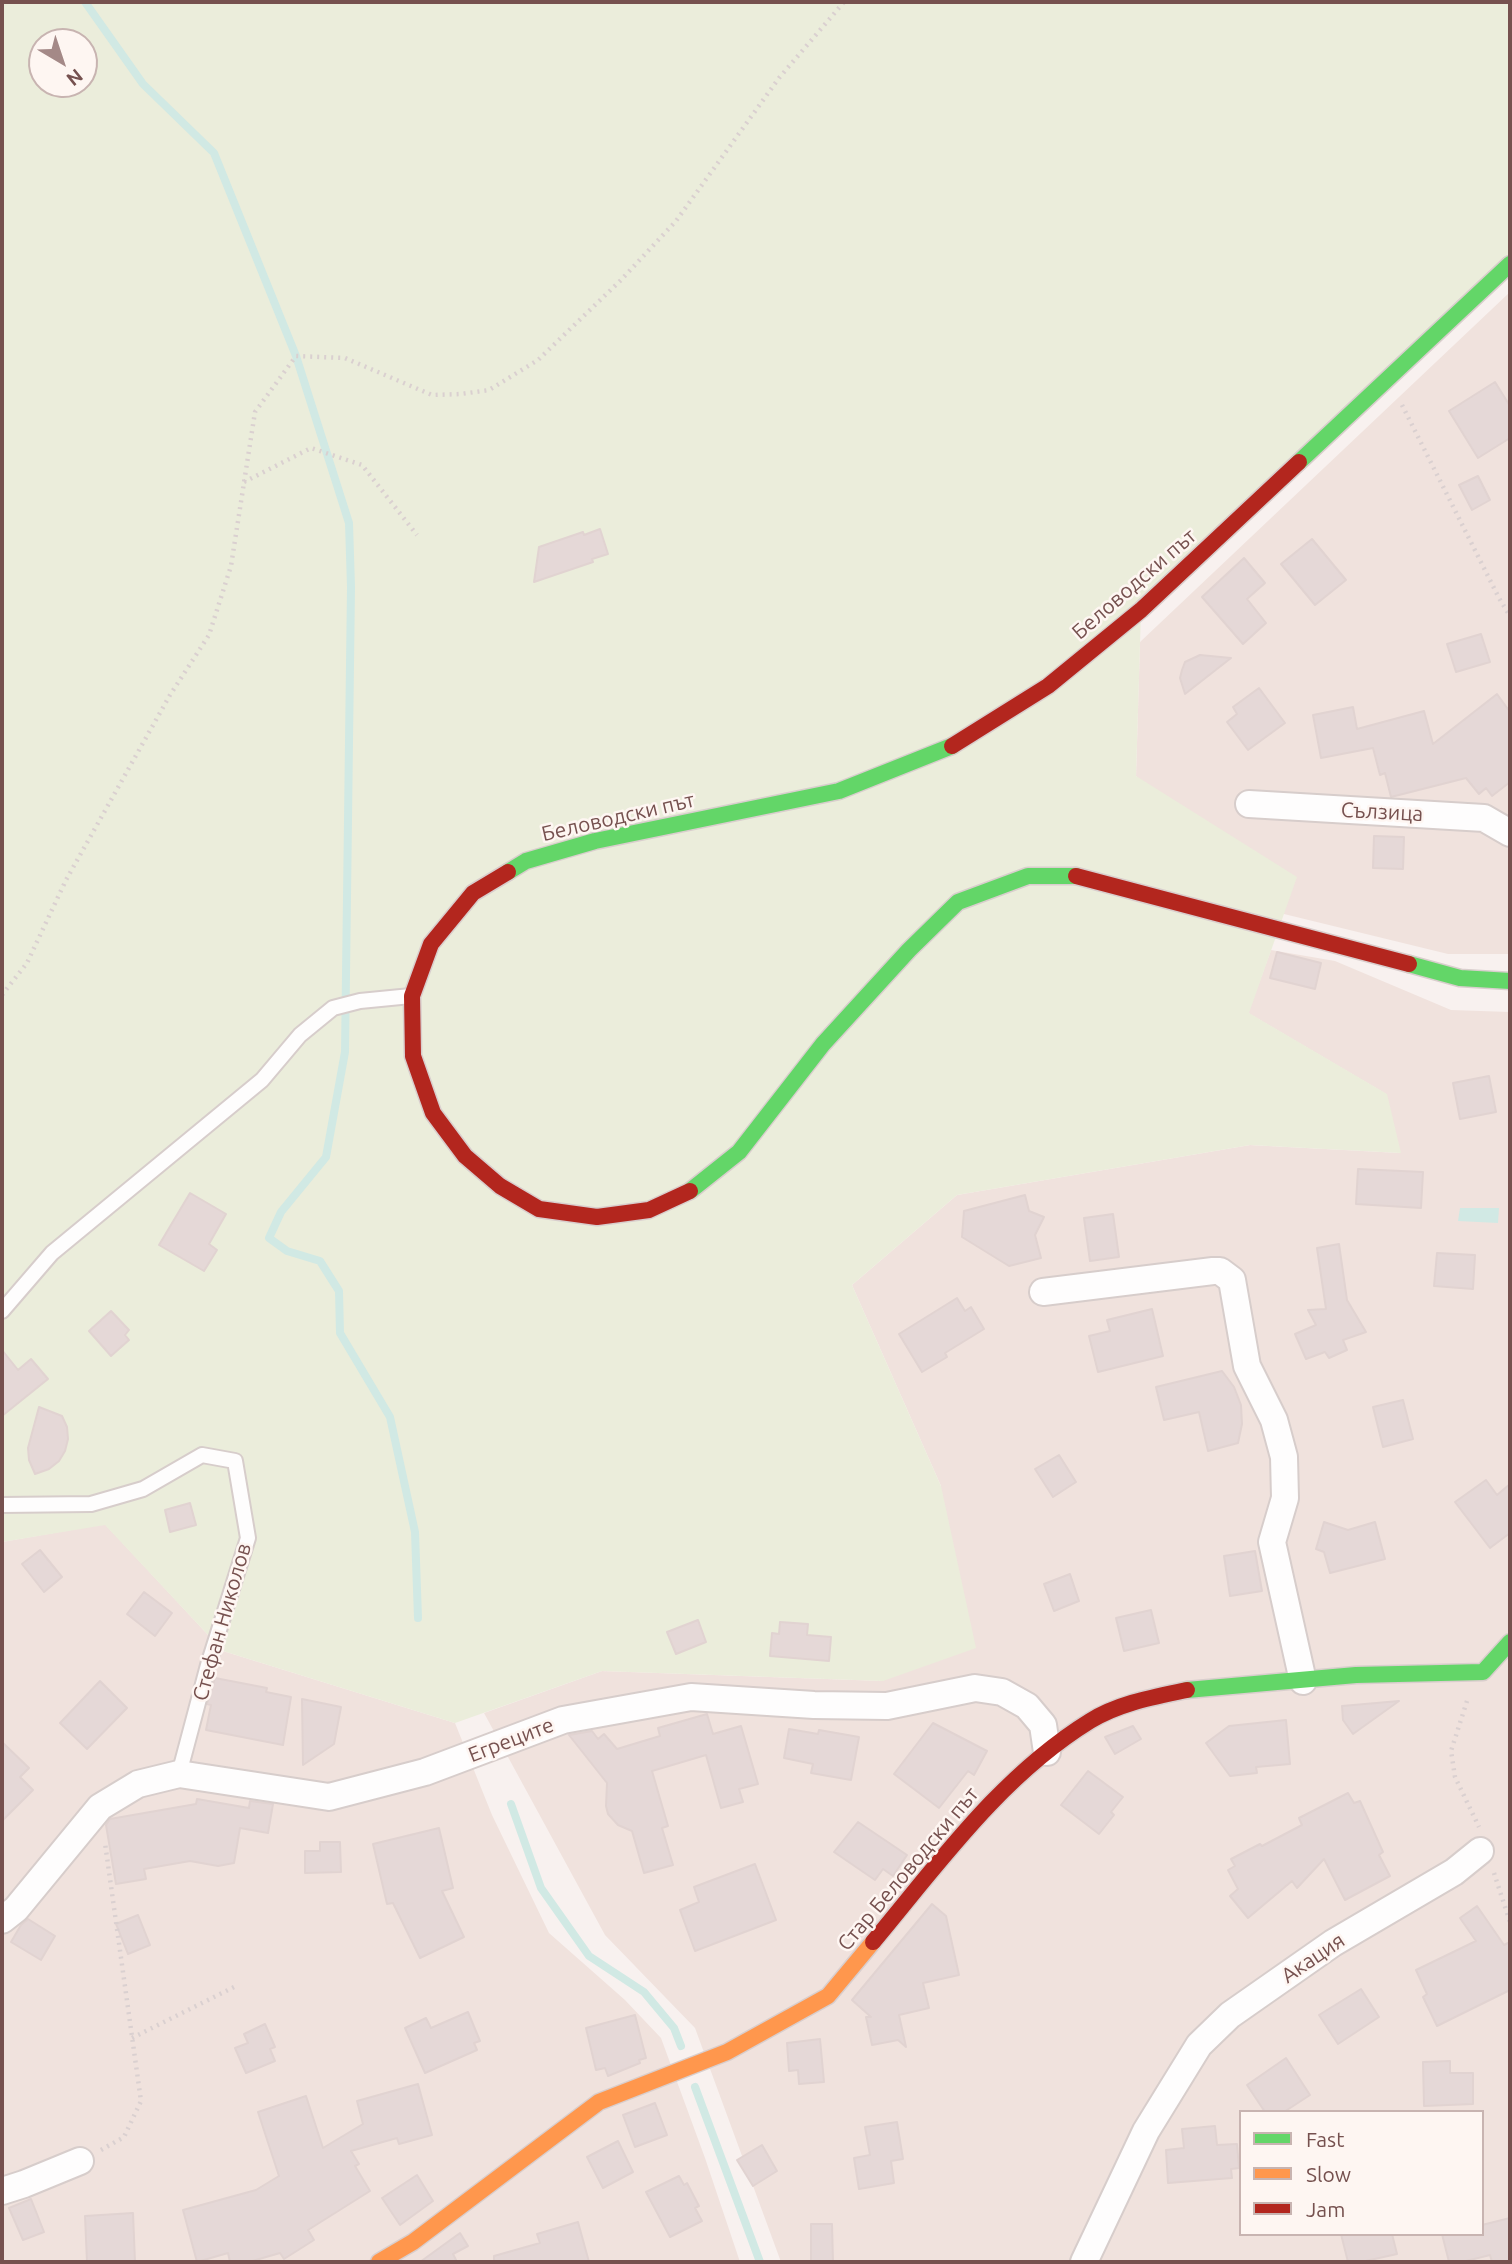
<!DOCTYPE html>
<meta charset="utf-8">
<style>
body{margin:0}
#map{position:relative;width:1512px;height:2264px;overflow:hidden;background:#f8f1ef;font-family:Ubuntu,sans-serif}
canvas{display:block}
.frame{position:absolute;inset:0;border:4px solid #76514f;pointer-events:none}
.legend{position:absolute;left:1239px;top:2110px;width:245px;height:126px;box-sizing:border-box;background:#fef6f2;border:2px solid #c8b4b1;margin:0;padding:9px 12px;list-style:none;font-size:21px;color:#76514f}
.legend li{display:flex;align-items:center;gap:14px;height:35px}
.legend b{width:35px;border:2px solid #c8b4b1}
.north{position:absolute;left:28px;top:28px;width:70px;height:70px;box-sizing:border-box;background:#fef6f2;border:2px solid #c8b4b1;border-radius:50%;rotate:141deg;font-size:19px;font-weight:700;line-height:28px;text-align:center;color:#76514f}
.north::after{content:'';display:block;margin:auto;width:24px;height:32px;background:#a48987;clip-path:polygon(50% 0,100% 100%,50% 72%,0 100%)}
</style>
<div id="map">
<canvas width="1512" height="2264"></canvas>
<div class="frame"></div>
<ul class="legend">
<li><b style="height:9px;background:#63d668"></b>Fast</li>
<li><b style="height:9px;background:#ff974d"></b>Slow</li>
<li><b style="height:9px;background:#b3261e"></b>Jam</li>
</ul>
<div class="north">N</div>
</div>
<script>
const c = document.querySelector('canvas').getContext('2d');
c.lineJoin = 'round';
function paint(path, color) { c.fillStyle = color; c.fill(path, 'evenodd'); }
function trace(path, color, width, dash) { c.strokeStyle = color; c.lineWidth = width; c.lineCap = dash ? 'butt' : 'round'; c.setLineDash(dash || []); c.stroke(path); }
function write(font, color, halo, rows, align = 'center') {
  c.font = font + ' Ubuntu,sans-serif'; c.lineWidth = 5; c.setLineDash([]); c.textBaseline = 'middle'; c.strokeStyle = halo; c.fillStyle = color; for (const [text, x, y, turn = 0] of rows) {
    c.save(); c.translate(x, y); c.rotate((+turn || 0) * Math.PI / 180); c.textAlign = isNaN(turn) ? turn : align; if (halo) c.strokeText(text, 0, 0); c.fillText(text, 0, 0); c.restore();
  }
}
paint(new Path2D(`
 M 1510,292 L 1510,954 L 1448,954 L 1284,914 L 1136,776 L 1140,642 Z
 M 1271,950 L 1335,961 L 1451,1010 L 1510,1012 L 1510,2262 L 781,2262 L 695,2028 L 605,1935 L 484,1713 L 602,1671 L 883,1681 L 941,1486 L 852,1285 L 957,1195 L 1250,1145 L 1400,1153 L 1386,1094 L 1248,1013 ZM 1241,2112 L 1482,2112 L 1482,2234 L 1241,2234 Z
 M 105,1524 L 223,1651 L 455,1723 L 492,1815 L 549,1933 L 625,2000 L 661,2038 L 705,2158 L 740,2262 L 2,2262 L 2,1542 Z`), '#f0e2dd');
paint(new Path2D(`
 M 2,2 L 1510,2 L 1510,264 L 1141,611 L 1136,776 L 1297,877 L 1249,1013 L 1387,1094 L 1401,1153 L 1250,1145 L 957,1195 L 852,1285 L 941,1486 L 976,1648 L 883,1681 L 602,1671 L 455,1723 L 223,1651 L 105,1525 L 2,1542 ZM 42,42 L 84,42 L 84,84 L 42,84 Z`), '#ebeddb');
paint(new Path2D(`
 M 1460,1208 L 1499,1208 L 1498,1223 L 1458,1221 Z`), '#d1e9e4');
trace(new Path2D(`
 M 85,2 L 143,84 L 214,153 L 296,356 L 349,523 L 351,587 L 345,1052 L 326,1157 L 281,1212 L 269,1238 L 287,1251 L 320,1261 L 339,1291 L 340,1333 L 390,1417 L 415,1532 L 418,1618
 M 511,1804 L 541,1888 L 589,1956 L 644,1992 L 674,2028 L 681,2046
 M 695,2087 L 760,2262`), '#d1e9e4', 8);
const building = new Path2D(`
 M 1495,382 L 1510,406 L 1510,438 L 1478,458 L 1449,411 Z
 M 1478,476 L 1490,500 L 1472,510 L 1459,485 Z
 M 600,529 L 608,554 L 592,559 L 593,562 L 534,582 L 539,547 L 583,532 L 584,535 Z
 M 1312,539 L 1346,580 L 1315,605 L 1281,564 Z
 M 1244,558 L 1265,583 L 1247,599 L 1266,623 L 1243,644 L 1202,597 Z
 M 1481,634 L 1490,662 L 1456,672 L 1447,644 Z
 M 1200,655 L 1231,658 L 1185,694 L 1180,678 L 1182,670 L 1185,662 Z
 M 1259,688 L 1285,723 L 1248,750 L 1227,722 L 1237,714 L 1233,707 Z
 M 1497,694 L 1510,712 L 1510,782 L 1492,796 L 1486,788 L 1479,794 L 1466,778 L 1391,797 L 1385,773 L 1380,775 L 1373,748 L 1321,758 L 1313,715 L 1353,707 L 1357,729 L 1424,711 L 1433,744 Z
 M 1374,836 L 1404,837 L 1403,869 L 1373,868 Z
 M 1277,952 L 1321,963 L 1315,989 L 1270,978 Z
 M 1489,1076 L 1496,1112 L 1460,1119 L 1453,1083 Z
 M 1358,1169 L 1423,1172 L 1421,1208 L 1356,1204 Z
 M 190,1193 L 226,1214 L 209,1244 L 217,1250 L 204,1271 L 159,1245 Z
 M 1025,1195 L 1029,1211 L 1044,1217 L 1035,1235 L 1041,1258 L 1009,1266 L 962,1237 L 964,1211 Z
 M 1113,1214 L 1119,1257 L 1090,1261 L 1084,1218 Z
 M 1339,1244 L 1347,1300 L 1366,1332 L 1343,1340 L 1347,1350 L 1329,1358 L 1325,1352 L 1306,1359 L 1295,1334 L 1316,1325 L 1308,1310 L 1326,1309 L 1317,1248 Z
 M 1437,1253 L 1475,1255 L 1473,1289 L 1434,1286 Z
 M 957,1298 L 965,1311 L 971,1307 L 984,1329 L 945,1353 L 947,1357 L 922,1372 L 899,1334 Z
 M 1152,1309 L 1163,1356 L 1098,1372 L 1089,1336 L 1110,1331 L 1107,1320 Z
 M 111,1311 L 129,1330 L 125,1335 L 129,1340 L 111,1356 L 89,1331 Z
 M 2,1350 L 18,1370 L 31,1359 L 48,1379 L 2,1416 Z
 M 1222,1371 L 1234,1387 L 1241,1405 L 1242,1424 L 1238,1443 L 1208,1451 L 1199,1412 L 1164,1420 L 1156,1387 Z
 M 1403,1400 L 1413,1439 L 1383,1447 L 1373,1407 Z
 M 39,1407 L 62,1416 L 67,1427 L 68,1439 L 65,1451 L 59,1461 L 49,1469 L 35,1474 L 29,1460 L 28,1448 Z
 M 1059,1455 L 1076,1482 L 1053,1497 L 1035,1469 Z
 M 1486,1480 L 1497,1495 L 1510,1484 L 1510,1533 L 1490,1548 L 1455,1502 Z
 M 190,1503 L 196,1525 L 170,1532 L 165,1510 Z
 M 1324,1522 L 1348,1530 L 1375,1522 L 1385,1559 L 1330,1573 L 1324,1552 L 1316,1549 Z
 M 40,1550 L 62,1577 L 44,1592 L 22,1564 Z
 M 1255,1551 L 1262,1591 L 1230,1596 L 1224,1556 Z
 M 1070,1574 L 1079,1601 L 1054,1611 L 1044,1584 Z
 M 144,1592 L 172,1613 L 155,1636 L 127,1614 Z
 M 1151,1610 L 1159,1643 L 1124,1651 L 1116,1618 Z
 M 698,1620 L 706,1642 L 676,1654 L 667,1632 Z
 M 780,1622 L 808,1624 L 807,1635 L 831,1637 L 829,1661 L 770,1656 L 772,1633 L 779,1634 Z
 M 215,1678 L 267,1688 L 266,1692 L 291,1697 L 283,1745 L 206,1730 L 211,1705 L 207,1704 Z
 M 100,1681 L 127,1708 L 87,1749 L 60,1723 Z
 M 302,1699 L 341,1707 L 334,1744 L 303,1765 Z
 M 1399,1701 L 1353,1734 L 1343,1720 L 1342,1706 Z
 M 707,1714 L 713,1734 L 741,1726 L 758,1784 L 739,1789 L 743,1802 L 721,1808 L 706,1755 L 652,1771 L 668,1826 L 662,1828 L 673,1865 L 644,1873 L 632,1831 L 618,1825 L 608,1814 L 606,1806 L 607,1783 L 569,1735 L 592,1731 L 598,1739 L 604,1734 L 617,1749 L 660,1736 L 658,1728 Z
 M 1286,1720 L 1290,1764 L 1256,1767 L 1257,1773 L 1230,1776 L 1206,1743 L 1229,1726 Z
 M 933,1723 L 987,1751 L 974,1775 L 968,1771 L 939,1808 L 894,1774 Z
 M 1133,1726 L 1141,1739 L 1115,1754 L 1105,1737 Z
 M 789,1729 L 818,1734 L 819,1730 L 859,1737 L 851,1780 L 811,1773 L 813,1764 L 784,1758 Z
 M 2,1742 L 29,1768 L 20,1777 L 33,1790 L 2,1821 Z
 M 1088,1771 L 1123,1797 L 1111,1812 L 1114,1815 L 1099,1834 L 1061,1805 Z
 M 1348,1793 L 1354,1803 L 1360,1801 L 1383,1852 L 1379,1855 L 1390,1876 L 1345,1900 L 1324,1859 L 1297,1888 L 1292,1881 L 1248,1918 L 1230,1896 L 1238,1889 L 1228,1870 L 1235,1866 L 1231,1859 L 1260,1844 L 1262,1846 L 1302,1825 L 1299,1818 Z
 M 197,1799 L 249,1808 L 250,1801 L 273,1804 L 268,1833 L 240,1828 L 234,1863 L 218,1866 L 190,1861 L 144,1869 L 146,1879 L 116,1884 L 106,1825 L 110,1819 L 196,1804 Z
 M 858,1822 L 907,1855 L 893,1876 L 883,1869 L 875,1880 L 834,1852 Z
 M 439,1828 L 453,1888 L 442,1891 L 464,1937 L 420,1958 L 393,1903 L 387,1904 L 373,1844 Z
 M 320,1842 L 340,1842 L 341,1872 L 305,1873 L 305,1851 L 320,1851 Z
 M 755,1864 L 776,1920 L 695,1951 L 680,1910 L 699,1902 L 694,1887 Z
 M 932,1904 L 946,1916 L 959,1975 L 923,1983 L 929,2008 L 899,2015 L 906,2047 L 898,2040 L 872,2045 L 866,2017 L 871,2017 L 852,2000 Z
 M 1477,1906 L 1504,1945 L 1510,1942 L 1510,1990 L 1437,2026 L 1423,1997 L 1427,1994 L 1416,1970 L 1476,1941 L 1460,1918 Z
 M 138,1915 L 150,1945 L 128,1954 L 116,1924 Z
 M 28,1919 L 55,1936 L 41,1960 L 11,1942 L 21,1925 Z
 M 1361,1989 L 1379,2017 L 1338,2044 L 1319,2015 Z
 M 468,2012 L 480,2041 L 474,2043 L 477,2050 L 425,2073 L 405,2028 L 426,2018 L 431,2028 Z
 M 635,2015 L 646,2058 L 639,2060 L 640,2063 L 608,2076 L 605,2068 L 596,2070 L 586,2028 Z
 M 265,2024 L 275,2047 L 270,2049 L 275,2061 L 246,2073 L 235,2048 L 248,2043 L 244,2034 Z
 M 820,2039 L 824,2082 L 799,2084 L 798,2070 L 789,2071 L 787,2043 Z
 M 1286,2058 L 1310,2095 L 1284,2112 L 1265,2112 L 1247,2085 Z
 M 1450,2061 L 1450,2073 L 1473,2073 L 1473,2104 L 1424,2106 L 1423,2062 Z
 M 418,2084 L 432,2135 L 399,2144 L 397,2138 L 351,2151 L 359,2164 L 355,2166 L 370,2191 L 308,2230 L 314,2240 L 284,2259 L 280,2253 L 249,2262 L 230,2262 L 228,2253 L 197,2262 L 183,2210 L 256,2190 L 279,2176 L 258,2112 L 306,2096 L 323,2148 L 363,2124 L 357,2101 Z
 M 655,2103 L 667,2135 L 635,2147 L 623,2115 Z
 M 897,2122 L 903,2159 L 891,2161 L 894,2183 L 859,2189 L 854,2158 L 870,2155 L 865,2127 Z
 M 1215,2126 L 1217,2145 L 1237,2144 L 1239,2168 L 1231,2169 L 1232,2178 L 1168,2183 L 1166,2150 L 1184,2148 L 1182,2129 Z
 M 618,2141 L 633,2172 L 603,2188 L 587,2157 Z
 M 762,2145 L 777,2171 L 753,2186 L 737,2160 Z
 M 417,2175 L 433,2201 L 400,2225 L 382,2198 Z
 M 679,2176 L 684,2185 L 687,2183 L 699,2206 L 695,2208 L 702,2221 L 670,2237 L 646,2192 Z
 M 31,2199 L 44,2232 L 23,2240 L 9,2208 Z
 M 133,2213 L 135,2262 L 87,2262 L 85,2216 Z
 M 1510,2218 L 1510,2262 L 1492,2262 L 1490,2255 L 1462,2262 L 1449,2262 L 1442,2234 L 1482,2234 L 1482,2225 Z
 M 578,2222 L 589,2262 L 494,2262 L 494,2256 L 540,2243 L 537,2234 Z
 M 811,2224 L 832,2224 L 833,2262 L 811,2262 Z
 M 460,2233 L 468,2246 L 453,2254 L 457,2262 L 420,2262 Z
 M 1341,2234 L 1392,2234 L 1397,2254 L 1361,2262 L 1348,2262 Z`);
paint(building, '#e5d8d7');
trace(building, '#e1d3d1', 2);
const lane = new Path2D(`
 M 2,1311 L 52,1253 L 262,1080 L 300,1035 L 333,1008 L 360,1001 L 411,996
 M 2,1505 L 91,1504 L 143,1489 L 202,1455 L 235,1461 L 248,1538 L 208,1665 L 179,1774`);
const street = new Path2D(`
 M 1249,804 L 1484,818 L 1510,833
 M 1043,1292 L 1213,1271 L 1220,1271 L 1232,1280 L 1247,1366 L 1274,1420 L 1284,1457 L 1285,1498 L 1272,1542 L 1303,1681
 M 2,1920 L 16,1909 L 100,1807 L 138,1784 L 179,1774 L 329,1797 L 425,1772 L 563,1720 L 691,1697 L 814,1705 L 887,1706 L 975,1688 L 1002,1692 L 1027,1706 L 1043,1725 L 1047,1752
 M 2,2191 L 24,2184 L 80,2161
 M 1084,2262 L 1146,2131 L 1199,2045 L 1230,2015 L 1333,1943 L 1454,1872 L 1480,1851`);
const fast = new Path2D(`
 M 1299,462 L 1510,264
 M 508,872 L 526,861 L 595,841 L 839,791 L 952,746
 M 1409,964 L 1460,978 L 1510,981
 M 690,1191 L 739,1152 L 823,1044 L 909,950 L 958,902 L 1028,876 L 1076,876
 M 1187,1690 L 1356,1675 L 1483,1672 L 1510,1642`);
const slow = new Path2D(`
 M 379,2262 L 413,2242 L 599,2102 L 727,2052 L 828,1996 L 873,1942`);
const jam = new Path2D(`
 M 952,746 L 1048,686 L 1141,610 L 1299,462
 M 508,872 L 473,893 L 431,944 L 412,996 L 413,1056 L 433,1113 L 465,1156 L 500,1186 L 539,1209 L 597,1217 L 649,1210 L 690,1191
 M 1076,876 L 1409,964
 M 873,1942 C 939,1863 1001,1776 1090,1721 C 1119,1703 1154,1697 1187,1690`);
trace(lane, '#d7cdcb', 18);
trace(street, '#d7cdcb', 30);
trace(fast, '#d9cecd', 19);
trace(slow, '#d9cecd', 19);
trace(jam, '#d9cecd', 19);
trace(new Path2D(`
 M 1402,405 L 1499,598 L 1510,616
 M 244,482 L 311,448 L 362,465 L 417,535
 M 2,995 L 27,963 L 66,880 L 170,695 L 209,635 L 231,566 L 255,412 L 296,356 L 345,358 L 432,395 L 461,394 L 489,390 L 538,360 L 621,280 L 676,221 L 779,78 L 844,2
 M 1467,1701 L 1451,1751 L 1455,1777 L 1479,1827
 M 1494,1873 L 1510,1922
 M 132,2038 L 238,1985
 M 101,2150 L 124,2137 L 141,2101 L 105,1843`), '#dad0d0', 4.5, [2, 5]);
trace(lane, '#fefdfd', 14);
trace(street, '#fefdfd', 26);
trace(fast, '#63d668', 16);
trace(slow, '#ff974d', 16);
trace(jam, '#b3261e', 16);
write('21px', '#76514f', '#fef6f2', [
 ["Беловодски път",1134,584,-41],
 ["Сълзица",1382,812,3],
 ["Беловодски път",618,817,-13],
 ["Стефан Николов",222,1622,-74],
 ["Егреците",511,1740,-21],
 ["Стар Беловодски път",908,1869,-50],
 ["Акация",1313,1958,-34]
]);
</script>
